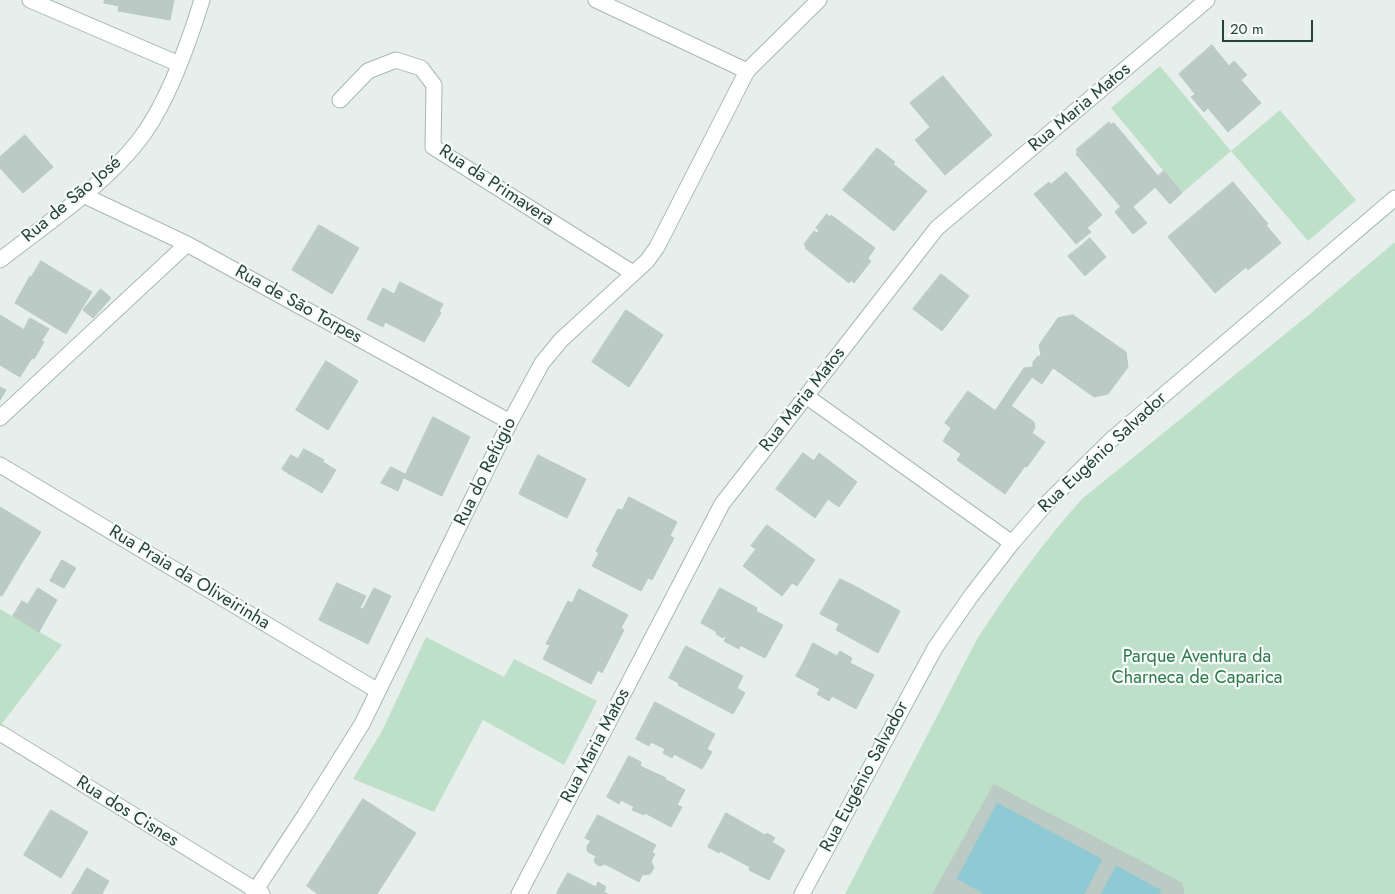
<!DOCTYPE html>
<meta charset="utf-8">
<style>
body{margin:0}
#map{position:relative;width:1395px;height:894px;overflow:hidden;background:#e6efeb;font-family:Jost,sans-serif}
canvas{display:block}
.scale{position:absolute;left:1222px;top:20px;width:91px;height:22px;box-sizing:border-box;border:2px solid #24423a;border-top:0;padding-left:6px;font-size:15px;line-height:18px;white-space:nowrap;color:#24423a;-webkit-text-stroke:4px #f7fbf9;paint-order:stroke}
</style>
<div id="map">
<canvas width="1395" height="894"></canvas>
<div class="scale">20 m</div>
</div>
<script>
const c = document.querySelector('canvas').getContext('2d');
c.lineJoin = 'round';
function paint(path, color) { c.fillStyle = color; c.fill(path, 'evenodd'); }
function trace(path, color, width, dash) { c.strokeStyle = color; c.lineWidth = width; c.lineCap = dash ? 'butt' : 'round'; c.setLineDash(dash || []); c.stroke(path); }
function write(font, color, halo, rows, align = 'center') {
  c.font = font + ' Jost,sans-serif'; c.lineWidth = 4.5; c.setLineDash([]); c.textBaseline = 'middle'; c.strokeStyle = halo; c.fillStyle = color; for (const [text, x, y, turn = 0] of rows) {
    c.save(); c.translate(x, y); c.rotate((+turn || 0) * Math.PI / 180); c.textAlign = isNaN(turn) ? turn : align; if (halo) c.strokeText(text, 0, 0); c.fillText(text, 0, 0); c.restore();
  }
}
paint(new Path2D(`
 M 1160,66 L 1231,151 L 1280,110 L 1356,200 L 1308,241 L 1231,151 L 1182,193 L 1111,108 Z
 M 1395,242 L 1395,894 L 1184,894 L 994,785 L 933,894 L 845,894 L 977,639 C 1009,590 1043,542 1082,499 L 1311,313 Z
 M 0,609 L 62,645 L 1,725 L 0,725 Z
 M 426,637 L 504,677 L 514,659 L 597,701 L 564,765 L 483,720 L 434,812 L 353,779 L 382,731 Z`), '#bfe0c8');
paint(new Path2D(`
 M 997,802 L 1103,859 L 1085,894 L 983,894 L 956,879 Z
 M 1116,865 L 1162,890 L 1160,894 L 1100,894 Z`), '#8ec9d4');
const building = new Path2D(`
 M 105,0 L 174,0 L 170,20 L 118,11 L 119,6 L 104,3 Z
 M 1212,45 L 1229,66 L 1234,61 L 1247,75 L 1241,80 L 1261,103 L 1244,118 L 1195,60 Z
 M 1195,60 L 1244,118 L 1228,132 L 1208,108 L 1204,112 L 1191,97 L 1195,94 L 1179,74 Z
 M 943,76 L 992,135 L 945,175 L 915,140 L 930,127 L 910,103 Z
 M 1109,122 L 1160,183 L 1144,197 L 1093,136 Z
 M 1114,123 L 1158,176 L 1163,181 L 1160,183 L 1111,125 Z
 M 25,135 L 53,167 L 23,193 L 0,168 L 0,157 Z
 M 1093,136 L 1144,197 L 1128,211 L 1076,150 Z
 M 877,148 L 895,162 L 893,164 L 927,191 L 894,231 L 843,190 Z
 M 1079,152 L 1128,211 L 1126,213 L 1076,154 Z
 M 1164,171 L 1182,193 L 1170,204 L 1155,187 L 1163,181 L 1158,176 Z
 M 1066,172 L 1102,215 L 1087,228 L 1091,232 L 1076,244 L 1034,194 L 1049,182 L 1051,184 Z
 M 1233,182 L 1268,224 L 1266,225 L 1281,243 L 1248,270 L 1246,267 L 1215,293 L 1168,237 Z
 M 1121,207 L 1126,213 L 1133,207 L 1147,223 L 1133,234 L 1115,212 Z
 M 827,214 L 829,217 L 831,215 L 875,248 L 868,258 L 871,261 L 854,283 L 851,280 L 849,283 L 805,248 L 806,247 L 804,244 L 814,231 L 817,233 L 819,230 L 816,228 Z
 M 319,225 L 359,248 L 332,294 L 292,270 Z
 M 1090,238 L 1106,257 L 1097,265 L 1081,246 Z
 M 1081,246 L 1097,265 L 1085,276 L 1068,256 Z
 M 41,261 L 92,292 L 66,334 L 15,303 L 30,276 L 31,277 Z
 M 941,274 L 969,296 L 942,331 L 913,309 Z
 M 400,282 L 443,304 L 439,312 L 441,313 L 424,342 L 385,322 L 383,327 L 367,319 L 383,288 L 394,294 Z
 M 101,289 L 111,298 L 93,318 L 83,310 Z
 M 626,310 L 663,335 L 629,387 L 592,362 Z
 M 0,315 L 44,342 L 34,359 L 27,354 L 19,367 L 0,355 Z
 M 1073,315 L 1126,352 L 1128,367 L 1108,394 L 1094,397 L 1042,360 L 1039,345 L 1058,318 Z
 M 30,318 L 49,329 L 42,340 L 24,330 Z
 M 27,354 L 32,358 L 20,377 L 0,365 L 0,355 L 19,367 Z
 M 1041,356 L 1042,360 L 1053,368 L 1042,384 L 1032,377 L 1011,406 L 1010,405 L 1004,413 L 1002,412 L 1000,414 L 995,411 L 1024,368 L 1033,367 L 1033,362 L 1037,357 Z
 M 326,361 L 358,381 L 328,430 L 296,410 Z
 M 0,387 L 6,390 L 0,400 Z
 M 968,391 L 1000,414 L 1002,412 L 1045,442 L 1027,467 L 1025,466 L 1005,494 L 957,460 L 961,454 L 943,441 L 951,428 L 945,423 Z
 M 1010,405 L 1034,422 L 1035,428 L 1032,433 L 1004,413 Z
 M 433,417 L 452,427 L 450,431 L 464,438 L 455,457 L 458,462 L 442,496 L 404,478 Z
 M 452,427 L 470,437 L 458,462 L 455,457 L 464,438 L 450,431 Z
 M 304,449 L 324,460 L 309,485 L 289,474 Z
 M 803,453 L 814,461 L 819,453 L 857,482 L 839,507 L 828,499 L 815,518 L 776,489 Z
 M 291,455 L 298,459 L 289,474 L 282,469 Z
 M 538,455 L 586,479 L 567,518 L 519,494 Z
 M 323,462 L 336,470 L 322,493 L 309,485 Z
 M 391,467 L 405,474 L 398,491 L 381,483 Z
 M 629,497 L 677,522 L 670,536 L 674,538 L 652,580 L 648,578 L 641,591 L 592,566 L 599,553 L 596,551 L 618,509 L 622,510 Z
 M 0,507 L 41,532 L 21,564 L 0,551 Z
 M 767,525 L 815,560 L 797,586 L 792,583 L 782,596 L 743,566 L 756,549 L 751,546 Z
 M 0,551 L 21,564 L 2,596 L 0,595 Z
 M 62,560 L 76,568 L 64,588 L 50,581 Z
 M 840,579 L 853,585 L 834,621 L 820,614 Z
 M 337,583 L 366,596 L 360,608 L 363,609 L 374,588 L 391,596 L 368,644 L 319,620 Z
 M 853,585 L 900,611 L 878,653 L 836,630 L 839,624 L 834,621 Z
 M 38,588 L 57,600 L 48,616 L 28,604 Z
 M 720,588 L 757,608 L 756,611 L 783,625 L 765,658 L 740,645 L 739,649 L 724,641 L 726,637 L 724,636 L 723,638 L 716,634 L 717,632 L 701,623 Z
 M 579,589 L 628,615 L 621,628 L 624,630 L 602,673 L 598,670 L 591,684 L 543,659 L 550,645 L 546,644 L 568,601 L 572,603 Z
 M 22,601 L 48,616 L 39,632 L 13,616 Z
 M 813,643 L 837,656 L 840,651 L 852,658 L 850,663 L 874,675 L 865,692 L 805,660 Z
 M 686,646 L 743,676 L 737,688 L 745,693 L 733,714 L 678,685 L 679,683 L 669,678 Z
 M 805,660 L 865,692 L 856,709 L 832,696 L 829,701 L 817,694 L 820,689 L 796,676 Z
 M 655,702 L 715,734 L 707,749 L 712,752 L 702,769 L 674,754 L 672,758 L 663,753 L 665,749 L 651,742 L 649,746 L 636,739 Z
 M 629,756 L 641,762 L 640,766 L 666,778 L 665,779 L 685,790 L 677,805 L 682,807 L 671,827 L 645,813 L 644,815 L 632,810 L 634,807 L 621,800 L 619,804 L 607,797 Z
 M 994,785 L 1182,883 L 1184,894 L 1160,894 L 1162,890 L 1116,865 L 1100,894 L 1085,894 L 1103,859 L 997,802 L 956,879 L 983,894 L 933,894 Z
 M 363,799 L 416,833 L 377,894 L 318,894 L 307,886 Z
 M 51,810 L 88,832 L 61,878 L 24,855 Z
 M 726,813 L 765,835 L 767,833 L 775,838 L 772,842 L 785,850 L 769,880 L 749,870 L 750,867 L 720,851 L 719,853 L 708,847 Z
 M 598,815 L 656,845 L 652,852 L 655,854 L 651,861 L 654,868 L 650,874 L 642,875 L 639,882 L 605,864 L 600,866 L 596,864 L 594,861 L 596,856 L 588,852 L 587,849 L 587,846 L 591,841 L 585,838 Z
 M 87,868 L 109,881 L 104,890 L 82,877 Z
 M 568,873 L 596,887 L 598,882 L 606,887 L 604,892 L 608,894 L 568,894 L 559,889 Z
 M 82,877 L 104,890 L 102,894 L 72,894 Z
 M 559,889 L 568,894 L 557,894 Z`);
paint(building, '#bbcac4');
trace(building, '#b8c9c2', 1);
const street = new Path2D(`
 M 30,0 L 179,64
 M 596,0 L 747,71
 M 340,100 L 368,71 L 396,60 L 421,68 L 434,85 L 433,147 L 633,273
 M 83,195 L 187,244 L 510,422
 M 0,260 C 47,223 111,181 145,132 C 170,96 189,42 202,0
 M 806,396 L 1012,543
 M 0,418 L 187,244
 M 0,465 L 378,691
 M 0,733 L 262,894
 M 253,894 L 305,815 L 362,724 L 510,422 L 542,363 L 561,340 L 647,261 L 657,247 L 747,71 L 819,0
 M 519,894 L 722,504 L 937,228 L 1207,0`);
const secondary = new Path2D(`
 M 802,894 L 935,648 L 971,596 L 1012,543 L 1044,506 L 1111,440 L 1395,198`);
trace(street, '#a8b8b2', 17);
trace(secondary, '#a4bbb3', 17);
trace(street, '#fff', 15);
trace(secondary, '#fff', 15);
write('18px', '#24423a', '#f7fbf9', [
 ["Rua Maria Matos",1080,108,-40],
 ["Rua da Primavera",496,186,33],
 ["Rua de São José",72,200,-40],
 ["Rua de São Torpes",298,305,29],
 ["Rua Maria Matos",803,400,-52],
 ["Rua Eugénio Salvador",1103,453,-43],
 ["Rua do Refúgio",486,472,-64],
 ["Rua Praia da Oliveirinha",189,578,31],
 ["Rua Maria Matos",596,746,-62],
 ["Rua Eugénio Salvador",865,777,-62],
 ["Rua dos Cisnes",127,812,32]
]);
write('18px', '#2d7a4b', '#f7fbf9', [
 ["Parque Aventura da",1197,658],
 ["Charneca de Caparica",1197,679]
]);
</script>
